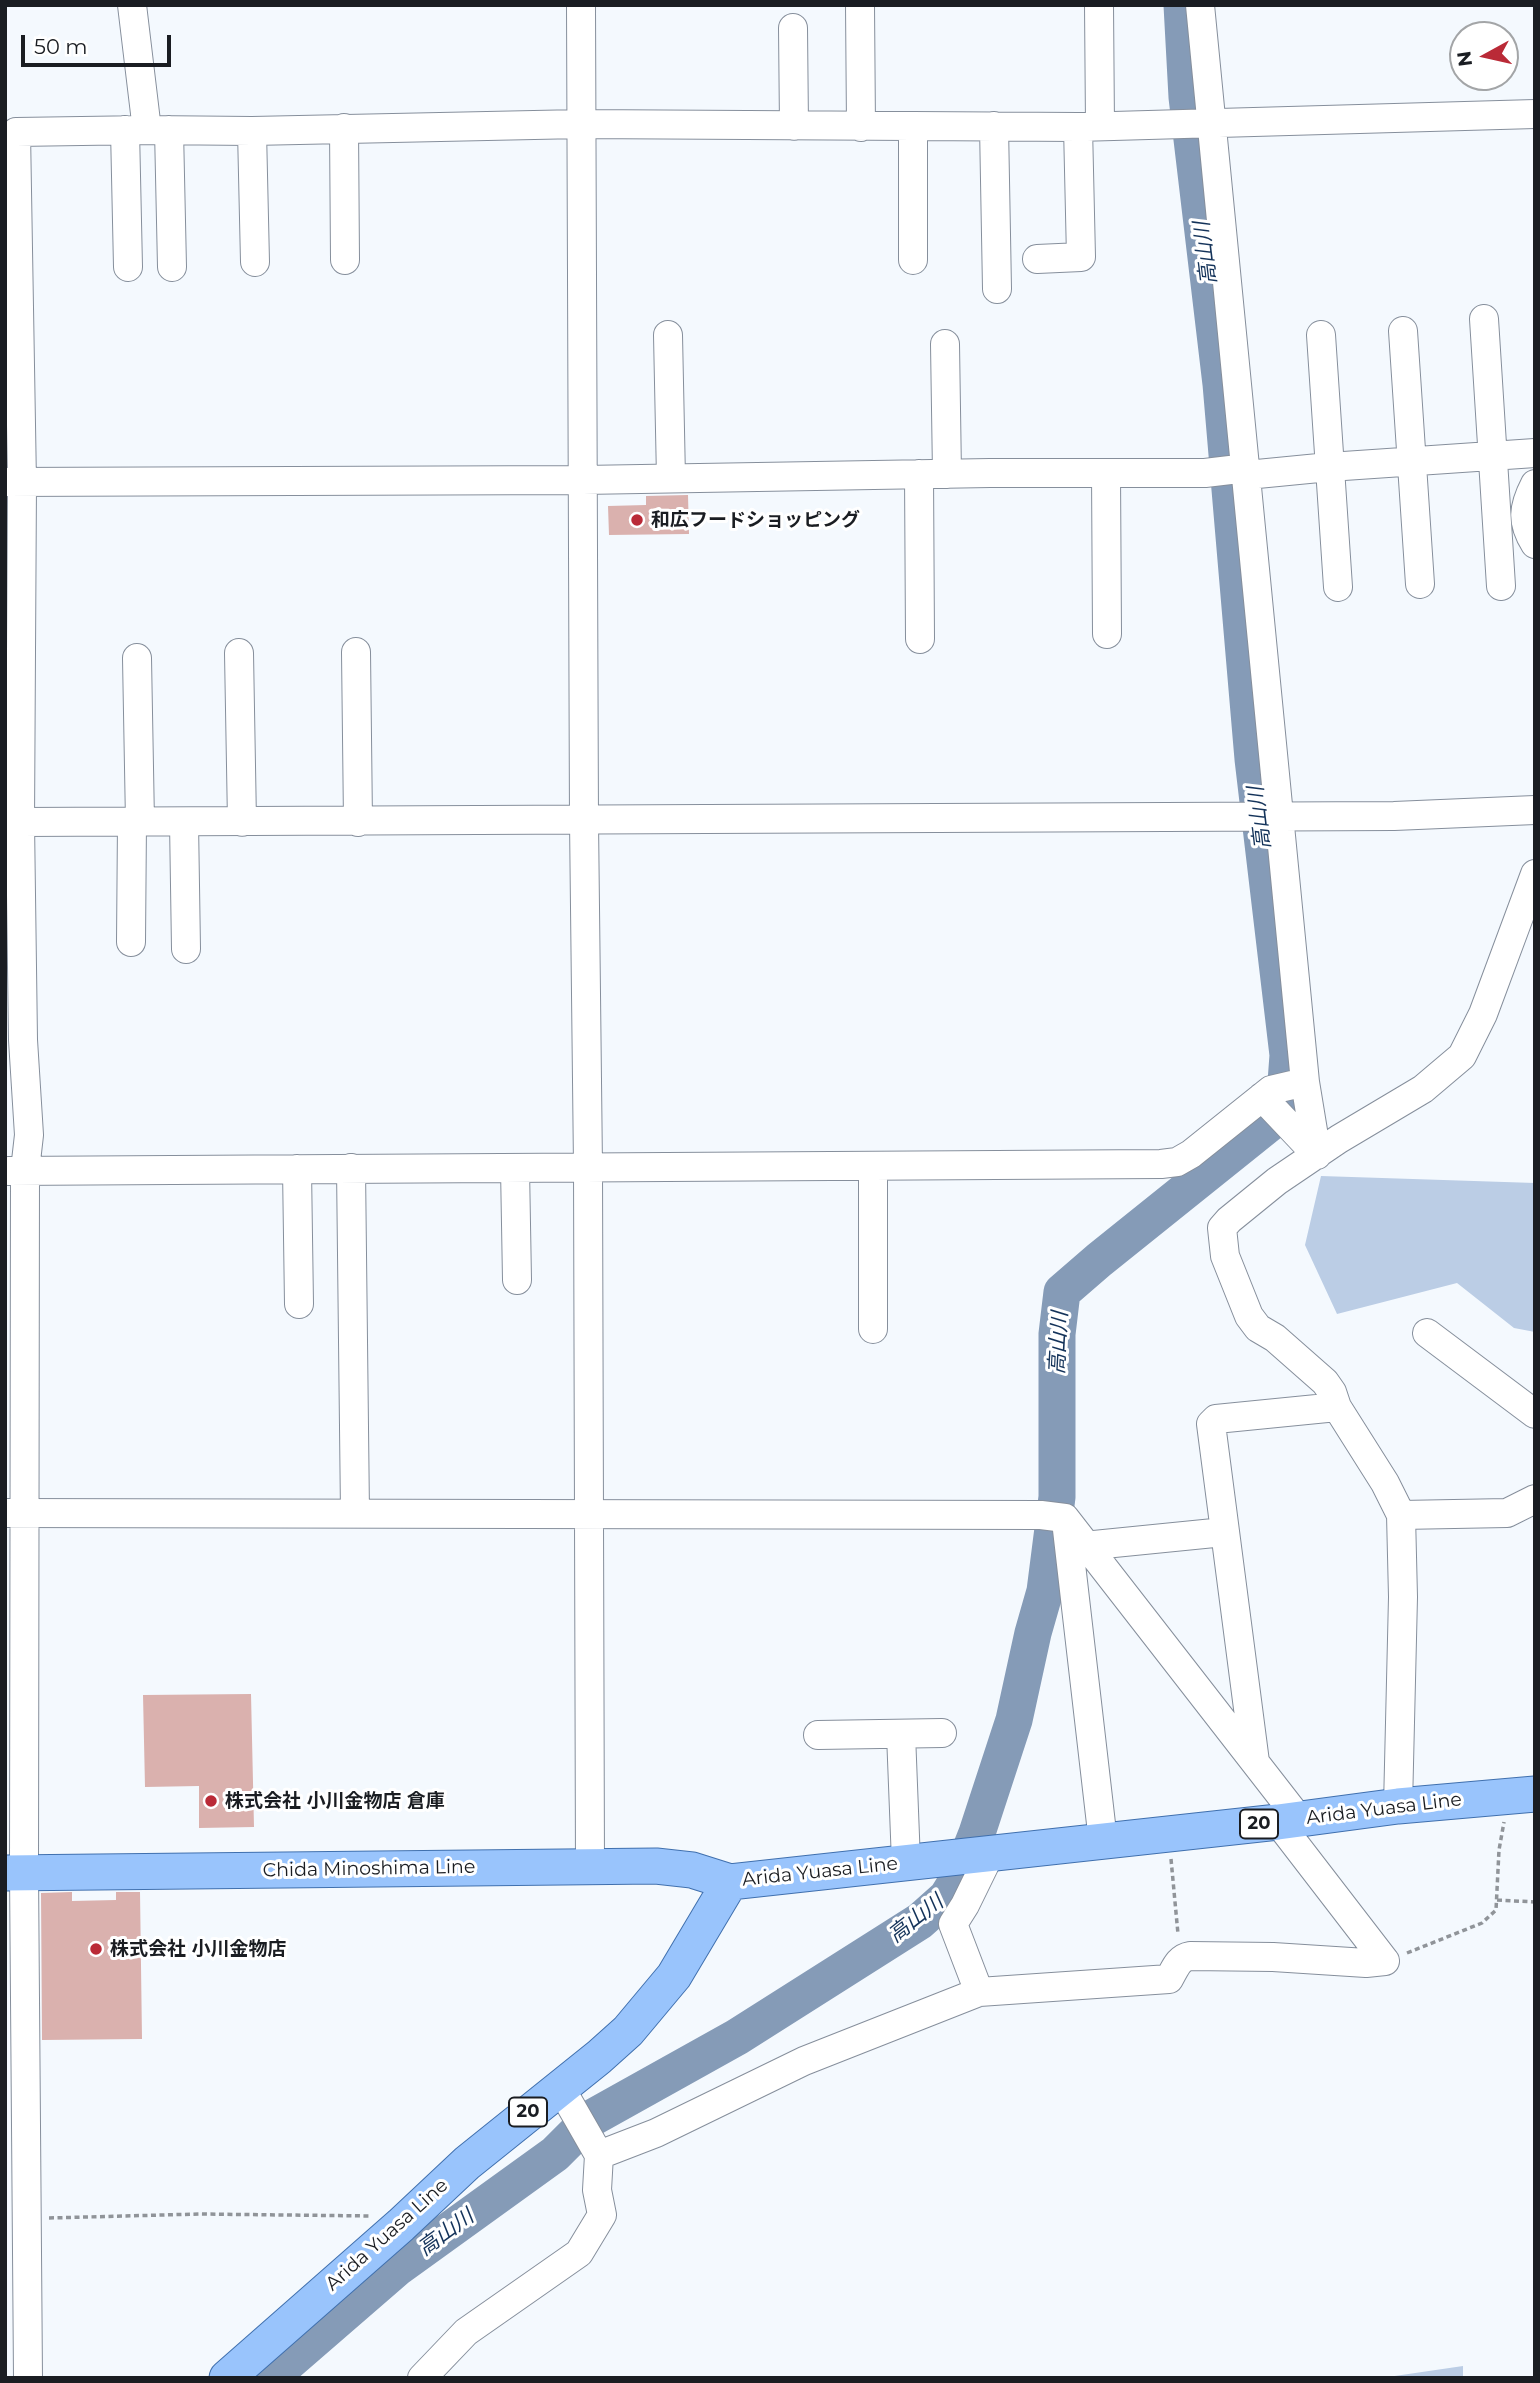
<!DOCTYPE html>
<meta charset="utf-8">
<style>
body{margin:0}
#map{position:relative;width:1540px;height:2383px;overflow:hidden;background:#f4f9fe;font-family:Montserrat,sans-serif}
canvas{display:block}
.frame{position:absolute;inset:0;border:7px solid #1a1d22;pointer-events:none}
.north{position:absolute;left:1449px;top:21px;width:70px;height:70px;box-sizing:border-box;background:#fff;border:2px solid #a3a5a7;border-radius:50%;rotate:262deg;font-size:19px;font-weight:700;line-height:28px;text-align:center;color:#1a1d22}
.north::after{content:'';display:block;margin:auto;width:24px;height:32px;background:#ba2a37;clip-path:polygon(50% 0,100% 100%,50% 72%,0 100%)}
.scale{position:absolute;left:21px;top:35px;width:150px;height:32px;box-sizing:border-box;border:4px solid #1a1d22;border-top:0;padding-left:9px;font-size:21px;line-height:24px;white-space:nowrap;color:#1a1d22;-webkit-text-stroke:5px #fff;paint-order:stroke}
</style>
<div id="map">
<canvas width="1540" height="2383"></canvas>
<div class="frame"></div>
<div class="north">N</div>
<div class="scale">50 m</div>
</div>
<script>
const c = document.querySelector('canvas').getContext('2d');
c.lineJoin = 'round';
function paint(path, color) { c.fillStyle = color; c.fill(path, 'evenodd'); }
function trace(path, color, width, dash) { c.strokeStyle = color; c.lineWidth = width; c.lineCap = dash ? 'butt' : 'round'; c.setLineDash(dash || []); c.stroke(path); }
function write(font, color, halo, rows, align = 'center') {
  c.font = font + ' Montserrat,"Noto Sans JP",sans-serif'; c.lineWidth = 6; c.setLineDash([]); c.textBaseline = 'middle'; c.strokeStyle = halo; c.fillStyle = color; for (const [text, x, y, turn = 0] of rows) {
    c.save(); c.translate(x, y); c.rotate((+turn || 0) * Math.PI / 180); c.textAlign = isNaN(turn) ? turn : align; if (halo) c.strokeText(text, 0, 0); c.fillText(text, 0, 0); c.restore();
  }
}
paint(new Path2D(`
 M 1321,1176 L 1535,1183 L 1535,1332 L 1514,1328 L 1457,1283 L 1337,1314 L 1305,1245 Z
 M 1463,2366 L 1463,2378 L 1381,2378 Z`), '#bbcde5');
trace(new Path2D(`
 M 270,2378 L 397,2268 L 555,2154 L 590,2119 L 737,2037 L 920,1921 L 947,1897 L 960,1876 L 977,1833 L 1014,1720 L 1033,1633 L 1045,1591 L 1057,1497 L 1057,1334 L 1062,1292 L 1099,1260 L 1271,1122 L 1285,1096 L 1288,1055 L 1253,759 L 1221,384 L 1187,97 L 1182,5`), '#859bb7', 37);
paint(new Path2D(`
 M 688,495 L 689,534 L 609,535 L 608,506 L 646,505 L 646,496 Z
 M 251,1694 L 254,1827 L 199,1828 L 199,1786 L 145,1787 L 143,1695 Z
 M 72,1892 L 72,1901 L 116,1900 L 116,1892 L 140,1892 L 142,2039 L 42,2040 L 41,1893 Z`), '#dab1ae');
const minor = new Path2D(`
 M 581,5 L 584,821 L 588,1167 L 590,1866
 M 860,5 L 861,127
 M 1099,5 L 1100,126
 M 1200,5 L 1305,1082 L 1317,1155 L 1262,1097
 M 793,28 L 794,126
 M 994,126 L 997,289
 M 913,127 L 913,260
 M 344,128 L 345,260
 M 125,130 L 128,267
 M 147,130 L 252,131 L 581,124 L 1078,127 L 1535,114
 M 169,130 L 172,267
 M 252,131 L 255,262
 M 1037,259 L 1081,257 L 1078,127
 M 1484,319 L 1501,586
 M 1403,331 L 1420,584
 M 668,335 L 671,478
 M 1321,335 L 1338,587
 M 945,344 L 947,474
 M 1106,473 L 1107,634
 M 919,474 L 920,639
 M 1247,475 L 1329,467 L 1535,453
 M 5,482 L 583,480 L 990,473 L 1205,473 L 1247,468
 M 1535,484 C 1523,507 1521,522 1535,544
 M 356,652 L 358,822
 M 239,653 L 242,822
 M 137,658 L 140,822
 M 20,822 L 1394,816 L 1535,810
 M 184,822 L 186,949
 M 131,942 L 132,822
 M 873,1166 L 873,1329
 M 351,1168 L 355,1513
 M 515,1168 L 517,1280
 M 297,1169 L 299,1304
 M 8,1171 L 1161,1164 L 1177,1162 L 1191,1154 L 1271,1090 L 1305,1082
 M 1427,1333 L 1535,1414
 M 5,1513 L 1041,1515 L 1065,1518 L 1299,1819
 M 1401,1515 L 1507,1513 L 1535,1499
 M 1066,1521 L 1103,1841
 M 1074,1547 L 1224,1532
 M 901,1734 L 906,1862
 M 818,1735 L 942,1733
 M 1255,1762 L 1211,1424 L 1216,1419 L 1337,1407
 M 1398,1806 L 1403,1597 L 1401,1515 L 1385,1483 L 1337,1407 L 1332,1392 L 1325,1382 L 1275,1338 L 1258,1328 L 1249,1316 L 1225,1256 L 1222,1228 L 1229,1220 L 1277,1181 L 1339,1139 L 1423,1089 L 1462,1056 L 1483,1014 L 1535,874
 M 1278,1822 L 1385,1961
 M 979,1992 L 953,1924 L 965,1905 L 990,1854
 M 599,2155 L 656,2133 L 804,2061 L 979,1992 L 1169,1979 C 1175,1969 1178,1958 1190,1956 L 1273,1957 L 1366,1963 L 1385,1961
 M 28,2378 L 24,1873 L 25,1170 L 29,1135 L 23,1040 L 20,822 L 22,483 L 16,132 L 147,130 L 132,5
 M 422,2378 L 466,2332 L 579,2253 L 602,2215 L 597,2190 L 599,2155 L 560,2087`);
const major = new Path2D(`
 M 5,1873 L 656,1866 L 692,1870 L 730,1882 L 1278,1822 L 1398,1806 L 1535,1794
 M 227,2378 L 401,2225 L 467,2163 L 599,2057 L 628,2031 L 674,1976 L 730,1882`);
trace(minor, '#868f9c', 30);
trace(major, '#4070ae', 37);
trace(new Path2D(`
 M 1171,1859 L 1178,1934
 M 1497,1900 L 1535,1902
 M 1407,1953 L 1482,1923 L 1496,1910 L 1499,1850 L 1504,1822
 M 49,2218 L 200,2214 L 371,2216`), '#909499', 3.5, [5, 3.5]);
trace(minor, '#fff', 28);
trace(major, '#99c4fc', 35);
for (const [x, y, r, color] of [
 [637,520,7,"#ba2a37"],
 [211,1801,7,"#ba2a37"],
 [96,1949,7,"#ba2a37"]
]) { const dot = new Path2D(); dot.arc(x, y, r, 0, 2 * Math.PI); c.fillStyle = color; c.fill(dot); trace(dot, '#fff', 2.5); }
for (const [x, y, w] of [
 [1259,1824,38],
 [528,2112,38]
]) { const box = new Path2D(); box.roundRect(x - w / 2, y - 14.5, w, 29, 5); c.fillStyle = '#fff'; c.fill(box); trace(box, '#1a1d22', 2); }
write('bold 18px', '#1a1d22', null, [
 ["20",1259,1824],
 ["20",528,2112]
]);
write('bold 19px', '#1a1d22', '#fff', [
 ["和広フードショッピング",651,520],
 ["株式会社 小川金物店 倉庫",225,1801],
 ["株式会社 小川金物店",110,1949]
], 'left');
write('19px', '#1a1d22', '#fff', [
 ["Arida Yuasa Line",1384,1809,-7],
 ["Chida Minoshima Line",369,1869,-1],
 ["Arida Yuasa Line",820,1872,-6],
 ["Arida Yuasa Line",387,2235,-42]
]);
write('italic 21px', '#14335a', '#fff', [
 ["高山川",1206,253,-97],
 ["高山川",1260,818,-97],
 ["高山川",1059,1343,-87],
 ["高山川",916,1919,-38],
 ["高山川",446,2233,-36]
]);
</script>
